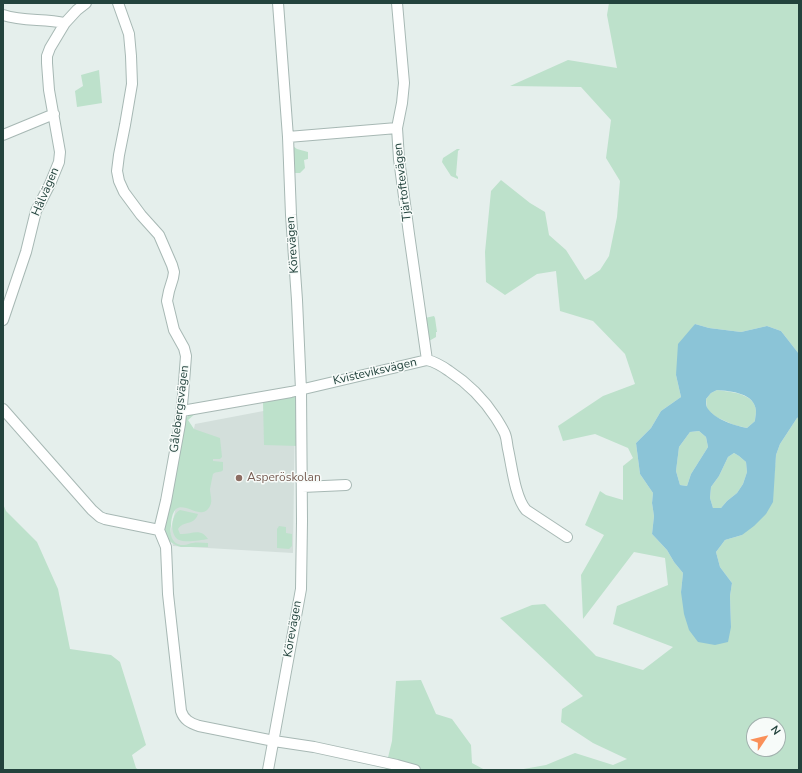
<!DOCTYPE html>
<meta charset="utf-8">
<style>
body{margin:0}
#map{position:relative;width:802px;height:773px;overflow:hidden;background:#e5efec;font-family:"Nunito Sans",sans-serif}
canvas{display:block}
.frame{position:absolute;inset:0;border:4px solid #23433d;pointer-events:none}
.north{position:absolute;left:746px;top:717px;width:40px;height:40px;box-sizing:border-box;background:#f7fbf9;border:1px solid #a2b1ae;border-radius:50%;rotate:55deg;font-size:11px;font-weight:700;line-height:16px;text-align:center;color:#23433d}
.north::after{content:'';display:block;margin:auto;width:14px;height:18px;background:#fa9059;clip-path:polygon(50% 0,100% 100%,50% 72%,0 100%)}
</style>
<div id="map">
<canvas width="802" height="773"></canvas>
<div class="frame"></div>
<div class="north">N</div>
</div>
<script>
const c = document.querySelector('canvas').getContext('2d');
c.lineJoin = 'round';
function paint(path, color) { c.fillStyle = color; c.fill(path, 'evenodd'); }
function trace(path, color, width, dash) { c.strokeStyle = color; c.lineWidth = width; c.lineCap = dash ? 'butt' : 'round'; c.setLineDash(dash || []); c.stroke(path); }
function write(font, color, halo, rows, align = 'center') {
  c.font = font + ' "Nunito Sans",sans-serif'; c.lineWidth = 3; c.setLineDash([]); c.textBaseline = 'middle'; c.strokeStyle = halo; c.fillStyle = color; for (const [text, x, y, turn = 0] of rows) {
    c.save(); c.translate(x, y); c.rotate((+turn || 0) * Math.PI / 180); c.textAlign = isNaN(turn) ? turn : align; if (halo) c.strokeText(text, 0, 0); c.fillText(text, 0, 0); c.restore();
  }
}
paint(new Path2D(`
 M 295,405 L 293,553 L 173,546 L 170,533 L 195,424 Z`), '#d3dfdb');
paint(new Path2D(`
 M 609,3 L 799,3 L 799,354 L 781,331 L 767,326 L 741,332 L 709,328 L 695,324 L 676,375 L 681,397 L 661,411 L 651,428 L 636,443 L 640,474 L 653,493 L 652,503 L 654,516 L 652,534 L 667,550 L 674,562 L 683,573 L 681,592 L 731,627 L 730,596 L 732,583 L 720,567 L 716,552 L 725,540 L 742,535 L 774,477 L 776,455 L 780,444 L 797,418 L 799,417 L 799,770 L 518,770 L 546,765 L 575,753 L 613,765 L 627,759 L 593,743 L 561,722 L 562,709 L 583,696 L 500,618 L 532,605 L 545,604 L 596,656 L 643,670 L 673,647 L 613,624 L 617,606 L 668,585 L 665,558 L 634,552 L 583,619 L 581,575 L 604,535 L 585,525 L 600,491 L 606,495 L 623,500 L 623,466 L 633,458 L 628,448 L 595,434 L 563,441 L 558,426 L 603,396 L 635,384 L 625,354 L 593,321 L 560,311 L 556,271 L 537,274 L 505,295 L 486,282 L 485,252 L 491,191 L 501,180 L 530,203 L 545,212 L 549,235 L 566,250 L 585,280 L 600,270 L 609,256 L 617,217 L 620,181 L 606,158 L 611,120 L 581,87 L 510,86 L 568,60 L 617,68 L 607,15 ZM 754,725 L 778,725 L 778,749 L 754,749 Z
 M 99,70 L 102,103 L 77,107 L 75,91 L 83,86 L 81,75 Z
 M 293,146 L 297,149 L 308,152 L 308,159 L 304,160 L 305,168 L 300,173 L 294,173 Z
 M 457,149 L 460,149 L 458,151 L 456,175 L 458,177 L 458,179 L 451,176 L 442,162 L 443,158 Z
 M 434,316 L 435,318 L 437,332 L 436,332 L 436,337 L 429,341 L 425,318 Z
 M 717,390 C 731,392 755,393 756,411 C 756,414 755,418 755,421 L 747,428 L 734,425 L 716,417 L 707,409 L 706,399 L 711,393 Z
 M 293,395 L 296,397 L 298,446 L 264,445 L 263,402 L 265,400 Z
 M 191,413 L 196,413 L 188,420 L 194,429 L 220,438 L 222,457 L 220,459 L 213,459 L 213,461 L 223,462 L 223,470 C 221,473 216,471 213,474 C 212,478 211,484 210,489 C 210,496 214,502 208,509 C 200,519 185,502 176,509 C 172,513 171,521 171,526 C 169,535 173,546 184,545 C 187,545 190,543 193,543 C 198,542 203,543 208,543 L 208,547 L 181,547 C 174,545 167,541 165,533 C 163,525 168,506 170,496 C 175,471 180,445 185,419 Z
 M 699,431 L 706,437 L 708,447 L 691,474 L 687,486 L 680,485 L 676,471 L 679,447 L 690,432 Z
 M 734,453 L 739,456 L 746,462 L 747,472 L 743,484 L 737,493 L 727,501 L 721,508 L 713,508 L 710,498 L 711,487 L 719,476 L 728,457 Z
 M 3,504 L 6,511 L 37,542 L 58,589 L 70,649 L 111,655 L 120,662 L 146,745 L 132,755 L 136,768 L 139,770 L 3,770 Z
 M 180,510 L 198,514 C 194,526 184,520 178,529 L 180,534 C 191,535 200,527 208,539 C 201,540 186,543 179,540 C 169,535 171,514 180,510 Z
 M 279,526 L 286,527 L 286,533 L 292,534 L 292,546 L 289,549 L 277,548 L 277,529 Z
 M 421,680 L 436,714 L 452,719 L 471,745 L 472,763 L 485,770 L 385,770 L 392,741 L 396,681 Z`), '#bde1cb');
paint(new Path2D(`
 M 695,324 L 709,328 L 741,332 L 767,326 L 781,331 L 799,354 L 799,417 L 797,418 L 780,444 L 776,455 L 773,502 L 766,514 L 754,526 L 742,535 L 725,540 L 716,552 L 720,567 L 732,583 L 730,596 L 731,627 L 728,642 L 715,645 L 698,642 L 689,630 L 684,614 L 681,592 L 683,573 L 674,562 L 667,550 L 652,534 L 654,516 L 652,503 L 653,493 L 640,474 L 636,443 L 651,428 L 661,411 L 681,397 L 676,375 L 678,344 ZM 717,390 C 731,391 755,393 756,411 C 756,414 755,418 755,421 L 747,428 C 735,426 715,419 708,409 C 706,407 706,402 706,399 L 711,393 ZM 699,431 L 706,437 L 708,447 L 691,474 L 687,486 L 680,485 L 676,471 L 679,447 L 690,432 ZM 734,453 L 739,456 L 746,462 L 747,472 L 743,484 L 737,493 L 727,501 L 721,508 L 713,508 L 710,498 L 711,487 L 719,476 L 728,457 Z`), '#8bc4d7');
const minor = new Path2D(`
 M 118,3 L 129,34 L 131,56 L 132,84 L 125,125 L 119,155 L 117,171 L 119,181 L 124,192 L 141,215 L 159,235 L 172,265 L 174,272 L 173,278 L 169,291 L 167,301 L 174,330 L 184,348 L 186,356 L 183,395 L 180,424 L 166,501 L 159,530 L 166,547 L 168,594 L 181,711 C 184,720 190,723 199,726 L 274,741 L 314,747 L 397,765 L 415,770
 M 397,3 L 404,83 L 402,103 L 397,128 L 399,159 L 409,234 L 427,360
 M 3,15 C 24,22 44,18 65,23
 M 3,135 L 54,114
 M 288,137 L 397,128
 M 3,320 L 26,252 L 36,211 L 50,184 L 59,162 L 60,152 L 49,90 L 47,63 L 47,56 L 50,48 L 65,23 L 77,10 L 86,3
 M 3,409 L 92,510 L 100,517 L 105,519 L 159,530
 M 182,411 L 291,392 L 427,360 C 436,362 442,366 449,371 C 469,384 483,398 496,418 C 499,423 503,429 505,434 C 507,439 507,445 508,449 C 512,467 515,497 526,510 L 567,537
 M 302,487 L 346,485
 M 268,770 L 301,589 L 302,521 L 301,390 L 297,300 L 291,215 L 288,137 L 278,3`);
trace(minor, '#a7b8b4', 12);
trace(minor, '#fff', 10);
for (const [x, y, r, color] of [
 [239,478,4,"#8d6e63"]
]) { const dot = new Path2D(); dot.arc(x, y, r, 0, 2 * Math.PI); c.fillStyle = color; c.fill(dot); trace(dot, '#f7fbf9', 1.5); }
write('12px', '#23433d', '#f7fbf9', [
 ["Tjärtoftevägen",403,182,-97],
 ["Hålvägen",46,192,-67],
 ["Körevägen",293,245,-94],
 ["Kvisteviksvägen",375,372,-13],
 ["Gålebergsvägen",180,409,-83],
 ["Körevägen",293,629,-80]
]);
write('12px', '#785e54', '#f7fbf9', [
 ["Asperöskolan",247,478]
], 'left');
</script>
